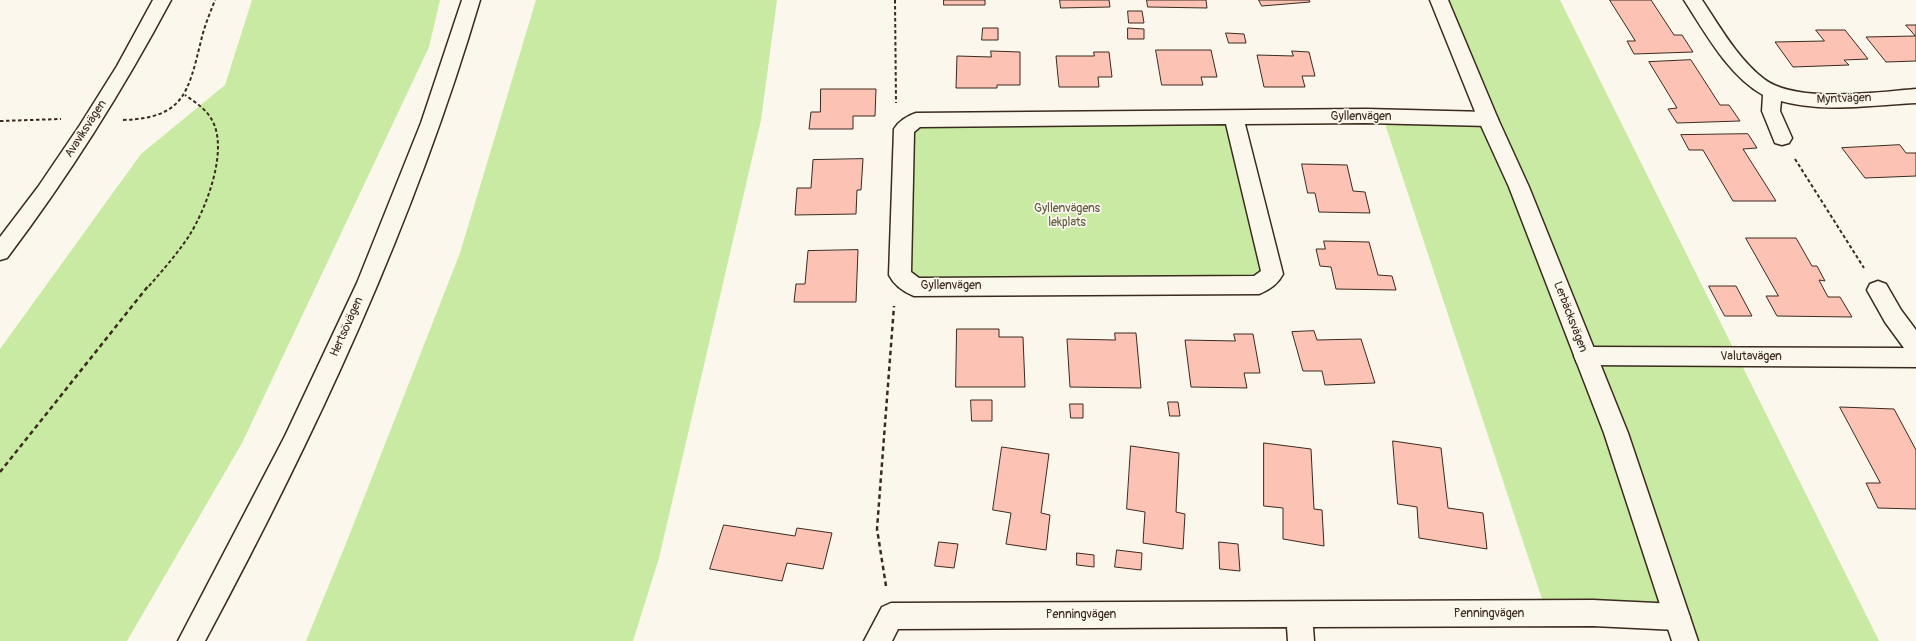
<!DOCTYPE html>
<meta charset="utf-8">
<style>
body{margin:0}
canvas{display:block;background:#fbf7ec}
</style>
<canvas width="1916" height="641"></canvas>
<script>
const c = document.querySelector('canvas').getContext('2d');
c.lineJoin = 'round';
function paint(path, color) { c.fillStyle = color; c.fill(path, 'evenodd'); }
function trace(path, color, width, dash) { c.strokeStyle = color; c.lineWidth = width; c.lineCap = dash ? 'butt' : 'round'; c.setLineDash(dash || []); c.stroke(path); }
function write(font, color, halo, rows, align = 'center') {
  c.font = font + ' Pangolin,sans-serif'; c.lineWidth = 3.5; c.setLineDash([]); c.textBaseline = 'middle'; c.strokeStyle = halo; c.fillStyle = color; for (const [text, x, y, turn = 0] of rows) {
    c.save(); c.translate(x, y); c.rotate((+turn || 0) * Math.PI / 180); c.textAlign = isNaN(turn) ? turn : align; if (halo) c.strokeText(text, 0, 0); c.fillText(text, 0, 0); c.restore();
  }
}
paint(new Path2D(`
 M 252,0 L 440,0 L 429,47 L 242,443 L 127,641 L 0,641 L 0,349 L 141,154 L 225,85 Z
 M 536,0 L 777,0 L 761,120 L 659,558 L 633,641 L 306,641 L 347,541 L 460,253 Z
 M 1439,0 L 1560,0 L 1879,641 L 1686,641 L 1679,618 L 1547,614 L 1383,118 L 1487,120 Z
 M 1235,120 L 1268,250 L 1259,285 L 919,288 L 900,277 L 904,129 L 918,121 Z`), '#c9eaa2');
const building = new Path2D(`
 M 944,0 L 985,0 L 985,5 L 944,5 Z
 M 1060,0 L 1109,0 L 1110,7 L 1061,8 Z
 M 1147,0 L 1206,0 L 1207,8 L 1148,7 Z
 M 1259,0 L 1309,0 L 1310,2 L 1262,6 Z
 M 1610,0 L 1651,0 L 1674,35 L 1682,35 L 1693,52 L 1634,54 L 1627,41 L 1635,41 Z
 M 1128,11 L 1142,11 L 1144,23 L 1129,23 Z
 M 1906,25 L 1916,25 L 1916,61 L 1886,62 L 1866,37 L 1915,36 Z
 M 983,28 L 998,28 L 998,40 L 982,40 Z
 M 1128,28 L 1144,29 L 1144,39 L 1128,39 Z
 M 1816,30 L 1845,30 L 1868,59 L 1844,60 L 1849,65 L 1793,67 L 1775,42 L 1824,41 Z
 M 1226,33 L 1244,34 L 1246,43 L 1229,43 Z
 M 1156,50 L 1211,50 L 1217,77 L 1201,77 L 1203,85 L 1162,85 Z
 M 991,51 L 1020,52 L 1020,85 L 997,85 L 997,88 L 956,88 L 957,56 L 991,57 Z
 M 1292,51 L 1309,52 L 1315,76 L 1302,76 L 1305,87 L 1264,87 L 1257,55 L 1293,56 Z
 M 1094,52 L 1109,52 L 1112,77 L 1098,77 L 1099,87 L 1059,87 L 1056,56 L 1094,56 Z
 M 1691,60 L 1720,105 L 1729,105 L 1740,121 L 1677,123 L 1668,109 L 1677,108 L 1649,62 Z
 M 821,89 L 876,89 L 875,116 L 853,116 L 853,129 L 809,129 L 811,112 L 820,112 Z
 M 1748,134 L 1757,148 L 1743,149 L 1776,201 L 1733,201 L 1703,150 L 1689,150 L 1681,135 Z
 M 1900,145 L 1906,153 L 1916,153 L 1916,176 L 1865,178 L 1842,148 Z
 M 863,159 L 861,190 L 857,190 L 856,214 L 795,215 L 797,188 L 811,188 L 813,160 Z
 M 1302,164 L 1347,165 L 1353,191 L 1365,192 L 1370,213 L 1319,212 L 1315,193 L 1308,193 Z
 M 1746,238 L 1796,238 L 1812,266 L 1817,266 L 1825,281 L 1819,280 L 1828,297 L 1840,297 L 1852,317 L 1777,316 L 1766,296 L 1778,296 Z
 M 1324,241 L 1369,242 L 1378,275 L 1392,276 L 1396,290 L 1336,289 L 1331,267 L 1320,266 L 1316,249 L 1325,249 Z
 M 858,250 L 856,302 L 794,302 L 796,284 L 805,284 L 808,251 Z
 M 1709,286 L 1736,286 L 1752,316 L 1725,316 Z
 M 957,329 L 999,329 L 999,337 L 1023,337 L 1025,387 L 956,387 Z
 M 1314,331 L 1317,340 L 1361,339 L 1375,383 L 1325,385 L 1322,371 L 1303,371 L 1292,332 Z
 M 1115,333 L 1136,333 L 1141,388 L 1070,387 L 1067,339 L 1115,340 Z
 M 1234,334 L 1253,334 L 1260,373 L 1244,373 L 1247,388 L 1191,387 L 1185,340 L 1235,341 Z
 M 971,400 L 992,400 L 992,421 L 972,421 Z
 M 1168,402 L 1178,402 L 1180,416 L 1170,416 Z
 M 1070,404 L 1083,404 L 1083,418 L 1071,418 Z
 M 1840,407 L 1894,409 L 1916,450 L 1916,509 L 1878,508 L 1866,483 L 1880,483 Z
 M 1393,441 L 1441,448 L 1448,508 L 1483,513 L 1487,549 L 1419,538 L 1417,507 L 1398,504 Z
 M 1264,443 L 1311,449 L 1314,509 L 1322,510 L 1324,546 L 1283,539 L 1283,508 L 1264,506 Z
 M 1131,446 L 1179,453 L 1176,512 L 1185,514 L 1183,549 L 1143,543 L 1145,512 L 1127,509 Z
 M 1002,447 L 1049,454 L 1041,513 L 1050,515 L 1046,550 L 1006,544 L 1011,513 L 993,510 Z
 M 724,525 L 795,536 L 797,528 L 832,533 L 823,569 L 787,563 L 782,581 L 710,569 Z
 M 939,542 L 958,544 L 954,568 L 935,566 Z
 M 1219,542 L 1238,544 L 1240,571 L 1220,569 Z
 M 1117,550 L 1142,553 L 1141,570 L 1115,567 Z
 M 1077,553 L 1094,555 L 1094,567 L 1077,565 Z`);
paint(building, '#fcc2b4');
trace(building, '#3b2a1e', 1);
const minor = new Path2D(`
 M 1684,0 L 1702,0 C 1720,27 1738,59 1764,79 C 1797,104 1876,92 1916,89 L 1916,103 C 1872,105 1824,113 1781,101 L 1780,111 L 1792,138 L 1789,143 L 1782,145 L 1775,143 L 1762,111 L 1763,95 C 1728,75 1706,34 1684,0 Z
 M 1366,109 L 1488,112 L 1495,114 L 1498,119 L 1495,124 L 1488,126 L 1366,123 L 1245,124 L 1283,274 C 1278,284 1269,290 1259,294 L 914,296 C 904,292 894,285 889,275 L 894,129 C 899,121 907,116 916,113 ZM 1226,124 L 1261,271 L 1254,276 L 919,278 L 911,272 L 914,132 L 920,127 Z
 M 1878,281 L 1886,284 L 1901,310 L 1916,330 L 1916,367 L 1585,365 L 1577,363 L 1574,356 L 1577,349 L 1585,347 L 1904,348 L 1885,322 L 1867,290 L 1870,284 Z
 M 1593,600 L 1677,604 L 1686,608 L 1690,617 L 1686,626 L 1677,630 L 1593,626 L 1313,627 L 1314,641 L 1288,641 L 1287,627 L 898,629 L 892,641 L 864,641 L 882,607 L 891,603 Z`);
const tertiary = new Path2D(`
 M 153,0 L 171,0 C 123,90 69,176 7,258 L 0,260 L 0,237 L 38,187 L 80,125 L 117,66 Z
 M 1430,0 L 1448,0 L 1498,119 L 1529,187 L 1628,433 L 1698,641 L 1672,641 L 1604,433 L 1509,187 L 1478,119 Z`);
const secondary = new Path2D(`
 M 462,0 L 480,0 C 414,224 315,436 205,641 L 178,641 L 285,436 L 357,283 L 421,123 Z`);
trace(minor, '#3b2a1e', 3);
trace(tertiary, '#3b2a1e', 3);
trace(secondary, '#3b2a1e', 3);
trace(new Path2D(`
 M 895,0 L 896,103
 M 123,120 C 184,118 188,93 201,41 C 204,27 210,13 215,0
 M 0,121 L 61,119
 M 1795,159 L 1864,268
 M 149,286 C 163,270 177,254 189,236 C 206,209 229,150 212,120 C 206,109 195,102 185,95`), '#3b2a1e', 2, [3.5, 2.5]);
trace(new Path2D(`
 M 0,472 L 149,285
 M 886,586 L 877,529 L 894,306`), '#3b2a1e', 2.5, [4.5, 3.5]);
paint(minor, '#fbf7ec');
paint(tertiary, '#fbf7ec');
paint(secondary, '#fbf7ec');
write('12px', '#3b2a1e', '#fbf7ec', [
 ["Myntvägen",1844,99,-2],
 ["Gyllenvägen",1361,117],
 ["Avaviksvägen",86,129,-57],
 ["Gyllenvägen",951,286],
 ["Lerbäcksvägen",1570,317,69],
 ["Hertsövägen",347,327,-66],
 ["Valutavägen",1751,357],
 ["Penningvägen",1489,614],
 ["Penningvägen",1081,615]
]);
write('12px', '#5e5a3f', '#fbf7ec', [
 ["Gyllenvägens",1067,209],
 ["lekplats",1067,223]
]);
</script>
